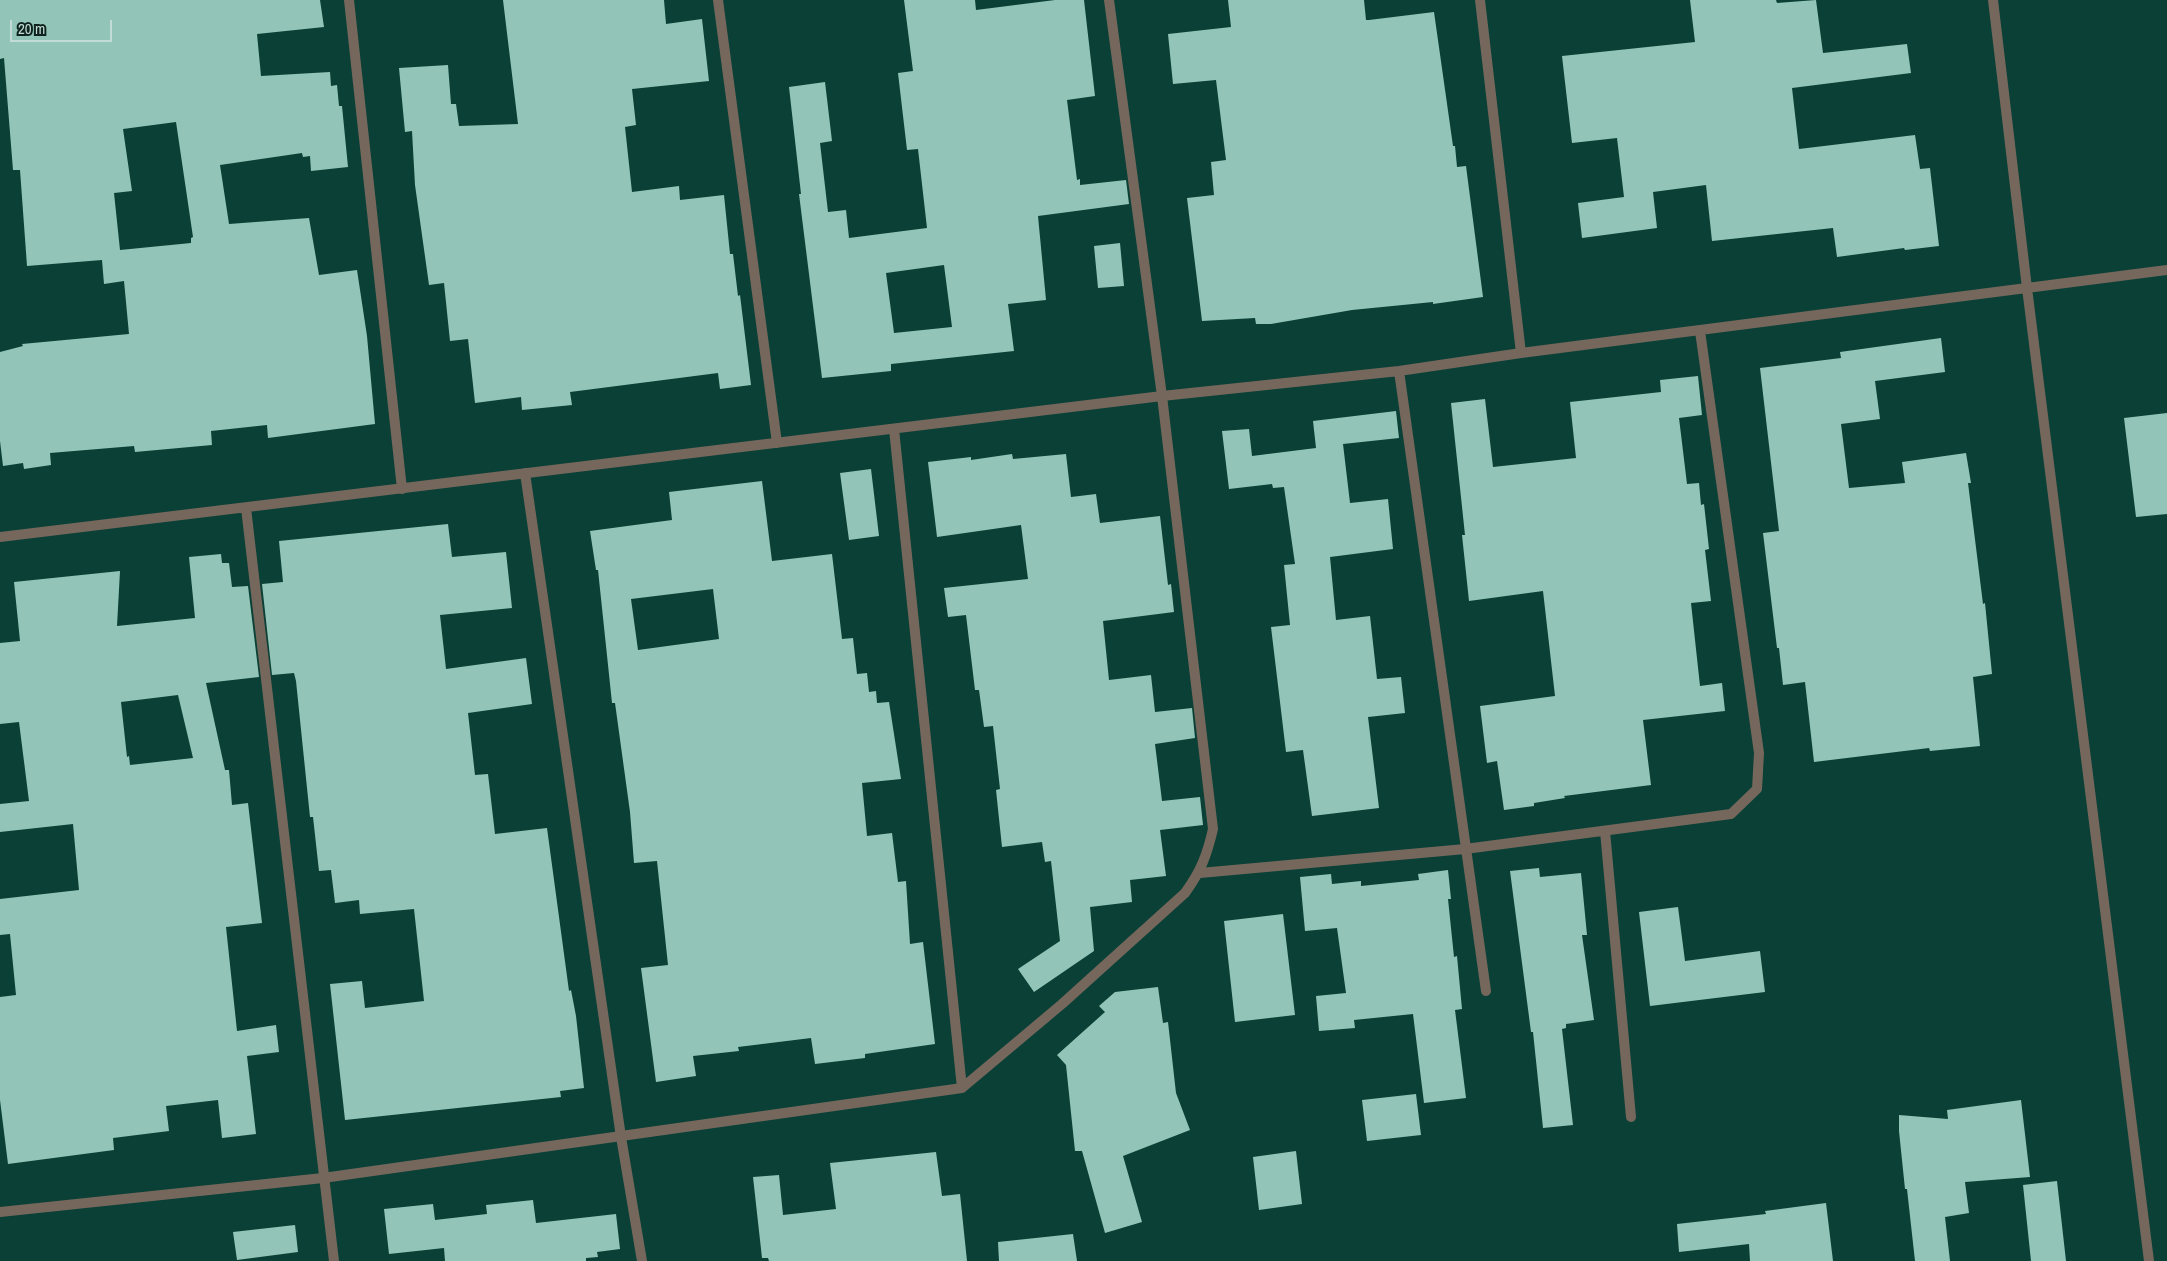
<!DOCTYPE html>
<style>
body{margin:0}
#map{position:relative;width:2167px;height:1261px;overflow:hidden;background:#0b4036;font-family:"Archivo Narrow",sans-serif}
canvas{display:block}
.scale{position:absolute;left:10px;top:20px;width:102px;height:22px;box-sizing:border-box;border:2px solid #c2dbd4;border-top:0;padding-left:6px;font-size:15px;line-height:18px;white-space:nowrap;color:#c2dbd4;-webkit-text-stroke:4px #0e221e;paint-order:stroke}
</style>
<div id="map">
<canvas width="2167" height="1261"></canvas>
<div class="scale">20 m</div>
</div>
<script>
const c = document.querySelector('canvas').getContext('2d');
c.lineJoin = 'round';
function paint(path, color) { c.fillStyle = color; c.fill(path, 'evenodd'); }
function trace(path, color, width, dash) { c.strokeStyle = color; c.lineWidth = width; c.lineCap = dash ? 'butt' : 'round'; c.setLineDash(dash || []); c.stroke(path); }
paint(new Path2D(`
 M 0,0 L 320,0 L 324,27 L 257,34 L 261,76 L 330,72 L 331,86 L 337,85 L 339,106 L 342,106 L 348,167 L 311,171 L 310,156 L 303,157 L 302,153 L 220,165 L 229,224 L 309,218 L 319,275 L 357,270 L 367,336 L 375,424 L 268,438 L 267,425 L 211,431 L 212,445 L 135,452 L 134,446 L 50,453 L 51,465 L 24,469 L 23,463 L 3,466 L 0,441 L 0,352 L 23,346 L 22,344 L 129,334 L 124,281 L 104,284 L 102,260 L 27,266 L 20,170 L 13,170 L 4,58 L 0,59 ZM 176,122 L 193,237 L 191,238 L 191,243 L 120,250 L 114,193 L 132,191 L 123,129 Z
 M 503,0 L 664,0 L 666,24 L 702,19 L 709,81 L 632,89 L 636,125 L 625,127 L 632,192 L 679,186 L 680,200 L 724,195 L 730,254 L 733,254 L 738,296 L 740,295 L 751,385 L 720,389 L 718,373 L 570,392 L 572,405 L 522,410 L 521,397 L 475,403 L 468,339 L 450,341 L 444,283 L 429,285 L 415,185 L 412,131 L 405,132 L 399,68 L 448,65 L 451,104 L 456,104 L 459,126 L 518,124 Z
 M 904,0 L 975,0 L 976,10 L 1055,0 L 1084,0 L 1095,96 L 1067,100 L 1077,180 L 1080,179 L 1080,185 L 1126,180 L 1129,204 L 1038,216 L 1046,300 L 1008,304 L 1014,351 L 891,364 L 891,371 L 822,378 L 799,194 L 801,194 L 789,87 L 825,82 L 832,141 L 820,143 L 828,212 L 846,210 L 849,238 L 927,228 L 918,149 L 907,150 L 898,73 L 913,71 ZM 944,265 L 952,327 L 894,333 L 886,273 Z
 M 1228,0 L 1364,0 L 1366,20 L 1369,20 L 1434,12 L 1453,146 L 1455,146 L 1457,167 L 1466,166 L 1483,297 L 1433,304 L 1433,302 L 1352,310 L 1271,324 L 1256,324 L 1255,318 L 1202,321 L 1187,198 L 1214,195 L 1211,162 L 1226,160 L 1216,80 L 1173,84 L 1168,34 L 1231,27 Z
 M 1690,0 L 1776,0 L 1777,3 L 1816,0 L 1823,53 L 1907,44 L 1911,73 L 1792,88 L 1799,149 L 1915,135 L 1920,169 L 1930,168 L 1939,246 L 1905,250 L 1904,248 L 1837,257 L 1833,228 L 1712,241 L 1706,185 L 1653,192 L 1657,228 L 1582,238 L 1578,203 L 1624,197 L 1617,138 L 1572,143 L 1562,56 L 1695,42 Z
 M 1120,243 L 1124,286 L 1098,288 L 1094,246 Z
 M 1941,338 L 1945,372 L 1875,381 L 1880,419 L 1841,424 L 1849,488 L 1905,483 L 1902,462 L 1966,453 L 1971,483 L 1968,483 L 1983,604 L 1985,603 L 1992,674 L 1973,677 L 1980,746 L 1930,751 L 1929,748 L 1814,762 L 1805,682 L 1783,685 L 1779,648 L 1777,648 L 1763,533 L 1779,531 L 1760,368 L 1841,358 L 1840,352 Z
 M 1698,376 L 1702,415 L 1679,418 L 1687,484 L 1699,483 L 1701,505 L 1704,504 L 1709,549 L 1705,550 L 1711,601 L 1691,603 L 1700,686 L 1722,683 L 1725,711 L 1643,720 L 1651,785 L 1564,796 L 1565,798 L 1534,803 L 1534,806 L 1504,810 L 1497,761 L 1487,763 L 1480,706 L 1555,696 L 1543,591 L 1469,601 L 1462,535 L 1465,535 L 1451,403 L 1485,399 L 1493,467 L 1576,458 L 1570,402 L 1661,392 L 1660,380 Z
 M 1396,411 L 1399,438 L 1343,444 L 1350,503 L 1388,499 L 1393,549 L 1330,557 L 1336,620 L 1370,616 L 1377,679 L 1401,677 L 1405,713 L 1368,717 L 1379,808 L 1312,816 L 1303,750 L 1286,752 L 1271,627 L 1290,625 L 1284,565 L 1295,564 L 1284,487 L 1273,488 L 1272,484 L 1229,489 L 1222,431 L 1249,429 L 1252,456 L 1316,448 L 1313,421 Z
 M 2167,413 L 2167,514 L 2136,517 L 2124,418 Z
 M 1012,454 L 1013,459 L 1066,454 L 1071,497 L 1096,494 L 1100,523 L 1160,516 L 1168,585 L 1171,584 L 1174,612 L 1103,621 L 1109,680 L 1151,675 L 1155,712 L 1192,708 L 1195,738 L 1155,744 L 1162,801 L 1200,797 L 1203,825 L 1160,830 L 1166,876 L 1130,880 L 1132,902 L 1090,907 L 1094,951 L 1034,992 L 1018,969 L 1060,941 L 1051,861 L 1045,862 L 1042,842 L 1002,847 L 996,790 L 1000,789 L 993,726 L 984,727 L 979,690 L 975,690 L 966,615 L 948,617 L 944,588 L 1028,579 L 1021,525 L 937,537 L 928,462 L 971,457 L 971,460 Z
 M 871,469 L 879,536 L 849,540 L 840,473 Z
 M 762,481 L 772,561 L 832,554 L 842,639 L 853,638 L 857,674 L 867,673 L 869,692 L 876,691 L 877,703 L 889,702 L 901,779 L 862,783 L 867,836 L 892,833 L 898,882 L 906,881 L 910,944 L 923,942 L 935,1044 L 865,1054 L 865,1058 L 815,1064 L 811,1038 L 738,1047 L 739,1051 L 693,1056 L 696,1076 L 656,1082 L 641,968 L 668,965 L 657,861 L 634,863 L 630,812 L 615,703 L 612,703 L 598,570 L 596,570 L 590,531 L 672,520 L 669,492 ZM 713,589 L 719,639 L 638,650 L 631,599 Z
 M 448,524 L 452,557 L 506,552 L 512,608 L 440,615 L 446,669 L 526,658 L 532,704 L 468,713 L 475,775 L 488,774 L 495,834 L 547,828 L 569,991 L 571,990 L 576,1016 L 584,1088 L 560,1091 L 561,1097 L 345,1120 L 330,984 L 362,981 L 365,1008 L 424,1001 L 414,909 L 360,914 L 359,900 L 335,903 L 331,870 L 319,871 L 313,817 L 310,817 L 296,681 L 294,673 L 272,675 L 262,584 L 283,582 L 279,541 Z
 M 221,554 L 222,563 L 229,563 L 232,587 L 248,586 L 259,677 L 206,683 L 225,770 L 229,770 L 232,805 L 248,803 L 262,923 L 226,927 L 237,1031 L 276,1025 L 279,1052 L 247,1056 L 256,1134 L 222,1138 L 218,1100 L 166,1106 L 169,1131 L 113,1138 L 114,1150 L 8,1164 L 0,1100 L 0,997 L 16,995 L 10,934 L 0,935 L 0,899 L 79,890 L 73,824 L 0,832 L 0,804 L 29,801 L 19,722 L 0,724 L 0,643 L 20,641 L 14,582 L 120,571 L 117,626 L 195,618 L 189,557 ZM 178,695 L 193,758 L 130,765 L 129,756 L 127,757 L 121,702 Z
 M 1539,868 L 1540,877 L 1581,873 L 1587,935 L 1582,935 L 1594,1020 L 1566,1024 L 1566,1028 L 1562,1029 L 1573,1125 L 1543,1128 L 1533,1032 L 1531,1032 L 1510,871 Z
 M 1448,870 L 1451,899 L 1448,899 L 1454,957 L 1457,956 L 1462,1009 L 1455,1010 L 1466,1098 L 1424,1103 L 1413,1014 L 1354,1020 L 1355,1028 L 1319,1031 L 1316,996 L 1346,993 L 1337,928 L 1305,931 L 1300,877 L 1331,874 L 1332,884 L 1361,881 L 1361,886 L 1419,880 L 1418,874 Z
 M 1678,907 L 1685,961 L 1760,951 L 1765,992 L 1650,1006 L 1639,912 Z
 M 1283,914 L 1295,1015 L 1235,1022 L 1224,921 Z
 M 1158,987 L 1163,1023 L 1168,1022 L 1176,1093 L 1190,1130 L 1123,1156 L 1142,1222 L 1105,1233 L 1082,1151 L 1075,1151 L 1066,1065 L 1057,1055 L 1105,1012 L 1099,1006 L 1115,992 Z
 M 1416,1094 L 1421,1135 L 1367,1141 L 1362,1100 Z
 M 2021,1100 L 2030,1177 L 1965,1182 L 1969,1213 L 1945,1217 L 1950,1261 L 1915,1261 L 1907,1189 L 1905,1189 L 1899,1131 L 1899,1115 L 1948,1119 L 1947,1110 Z
 M 1296,1151 L 1302,1204 L 1259,1210 L 1253,1157 Z
 M 936,1152 L 942,1196 L 960,1194 L 967,1261 L 769,1261 L 768,1258 L 762,1258 L 753,1177 L 779,1175 L 783,1215 L 836,1209 L 830,1163 Z
 M 2057,1181 L 2066,1261 L 2031,1261 L 2023,1185 Z
 M 533,1200 L 536,1223 L 616,1214 L 620,1249 L 597,1252 L 598,1257 L 586,1258 L 586,1261 L 445,1261 L 444,1248 L 389,1254 L 384,1209 L 433,1204 L 435,1220 L 487,1214 L 486,1205 Z
 M 1826,1203 L 1833,1261 L 1750,1261 L 1749,1244 L 1679,1252 L 1677,1224 L 1766,1214 L 1765,1211 Z
 M 295,1225 L 298,1252 L 237,1260 L 233,1232 Z
 M 1073,1234 L 1077,1261 L 999,1261 L 998,1242 Z`), '#92c5b8');
trace(new Path2D(`
 M 349,0 L 402,489
 M 718,0 L 777,443
 M 1480,0 L 1521,353
 M 1993,0 L 2027,288 L 2149,1261
 M 1399,371 L 1486,991
 M 894,429 L 962,1088
 M 525,473 L 621,1137 L 642,1261
 M 246,508 L 334,1261
 M 0,537 L 1162,396 L 1399,371 L 1521,353 L 2167,270
 M 1605,831 L 1631,1117
 M 1200,873 L 1465,849 L 1731,814 L 1757,789 L 1759,753 L 1700,331
 M 0,1212 L 323,1178 L 962,1088 L 1062,1004 L 1185,893 C 1201,871 1207,855 1213,829 L 1162,396 L 1109,0`), '#76675d', 10);
</script>
